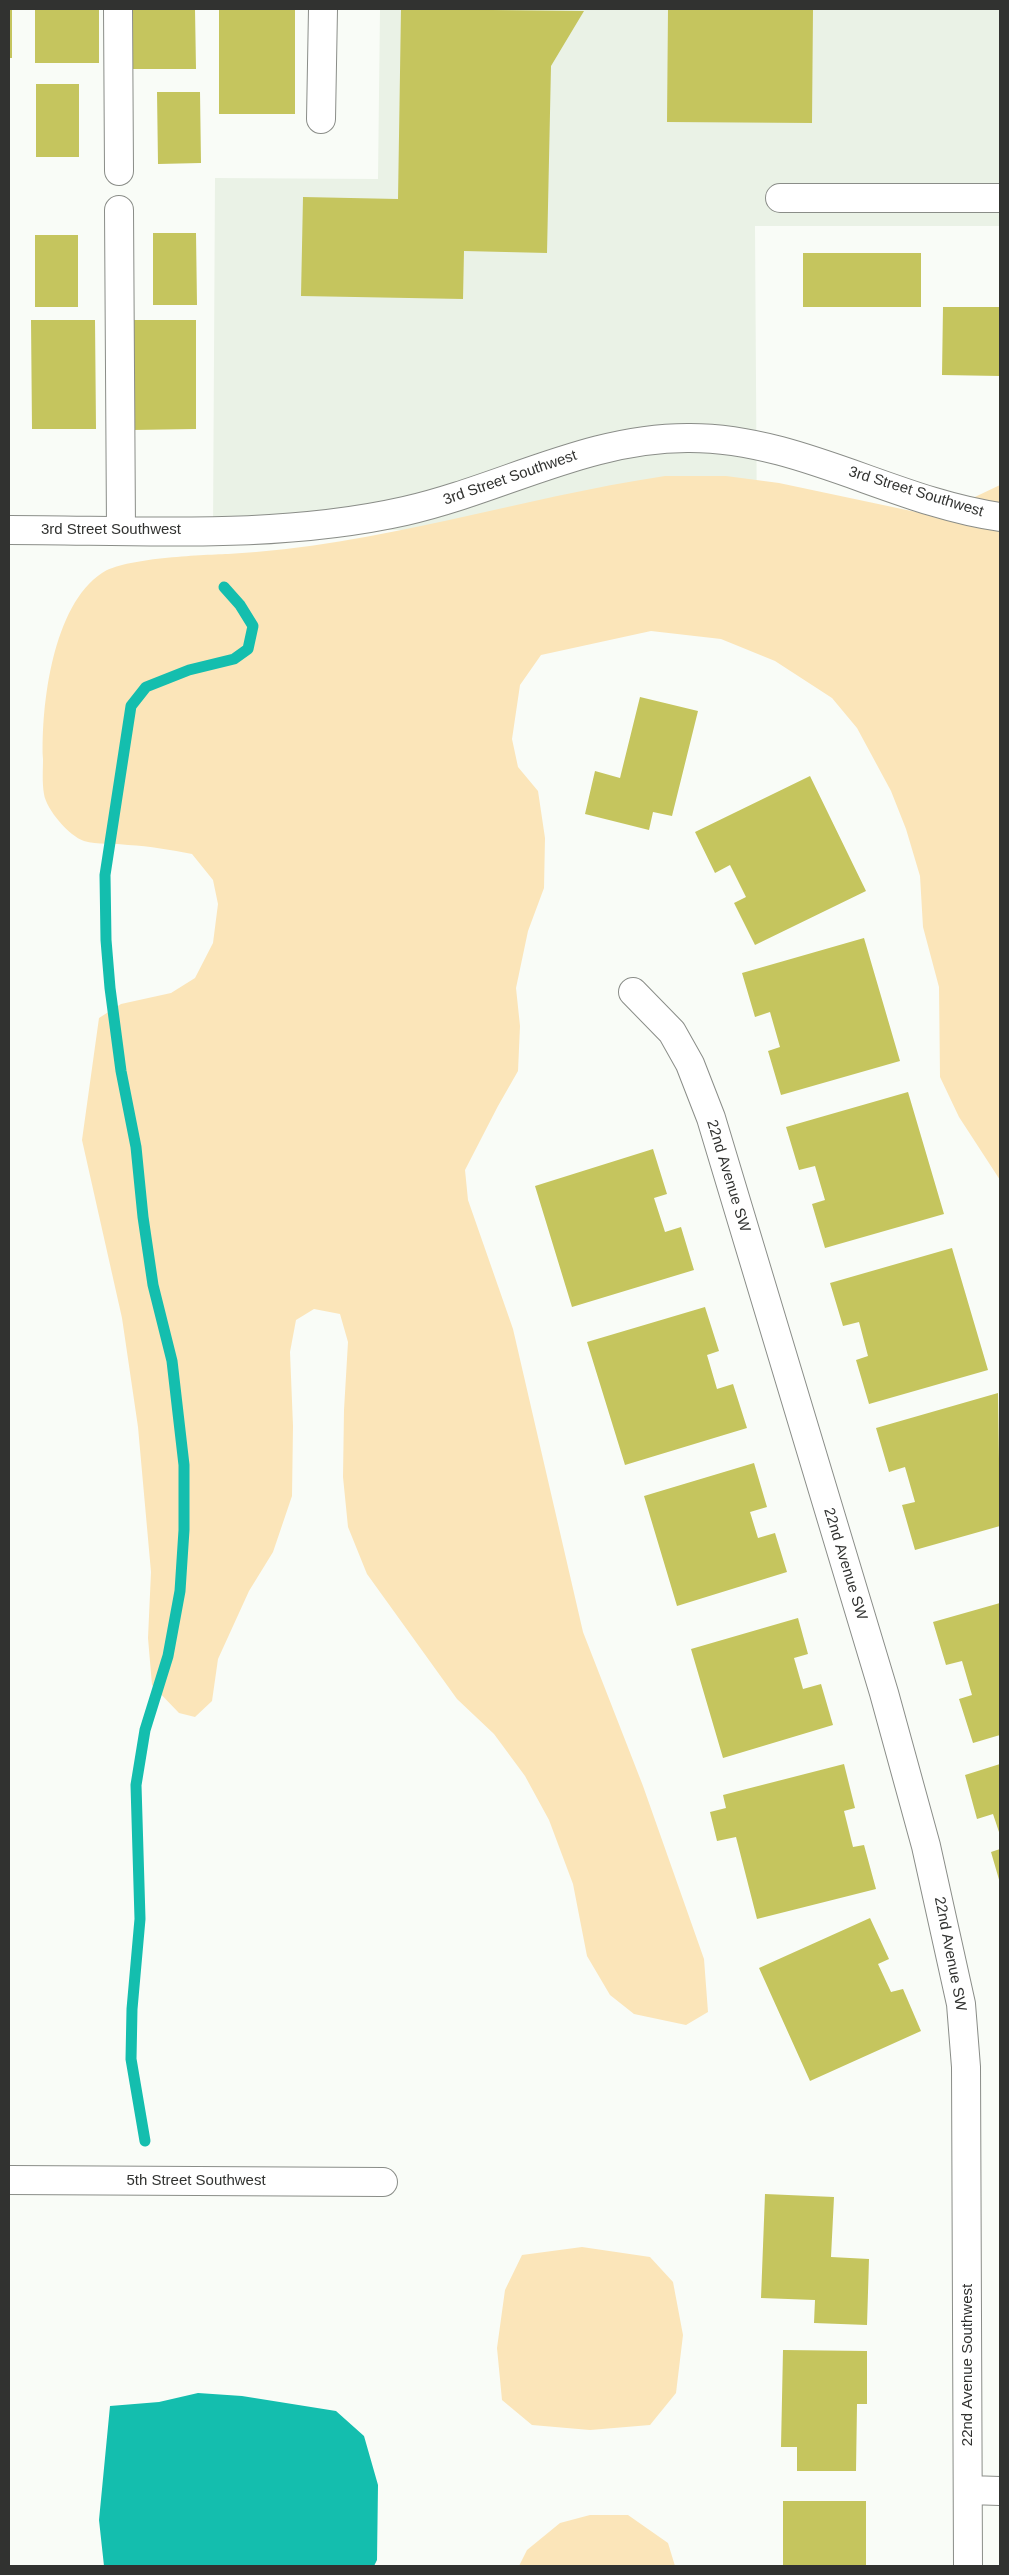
<!DOCTYPE html>
<style>
body{margin:0}
#map{position:relative;width:1009px;height:2575px;overflow:hidden;background:#f9fcf7;font-family:Helvetica,sans-serif}
canvas{display:block}
.frame{position:absolute;inset:0;border:10px solid #313230;pointer-events:none}
</style>
<div id="map">
<canvas width="1009" height="2575"></canvas>
<div class="frame"></div>
</div>
<script>
const c = document.querySelector('canvas').getContext('2d');
c.lineJoin = 'round';
function paint(path, color) { c.fillStyle = color; c.fill(path, 'evenodd'); }
function trace(path, color, width, dash) { c.strokeStyle = color; c.lineWidth = width; c.lineCap = dash ? 'butt' : 'round'; c.setLineDash(dash || []); c.stroke(path); }
function write(font, color, halo, rows, align = 'center') {
  c.font = font + ' Helvetica,sans-serif'; c.lineWidth = 4; c.setLineDash([]); c.textBaseline = 'middle'; c.strokeStyle = halo; c.fillStyle = color; for (const [text, x, y, turn = 0] of rows) {
    c.save(); c.translate(x, y); c.rotate((+turn || 0) * Math.PI / 180); c.textAlign = isNaN(turn) ? turn : align; if (halo) c.strokeText(text, 0, 0); c.fillText(text, 0, 0); c.restore();
  }
}
paint(new Path2D(`
 M 380,9 L 1000,9 L 1000,226 L 755,226 L 757,536 L 404,530 L 213,530 L 215,178 L 378,179 Z`), '#eaf2e6');
paint(new Path2D(`
 M 665,476 L 726,476 L 779,483 L 935,516 L 1000,485 L 1000,1180 L 959,1117 L 940,1077 L 939,987 L 923,927 L 920,876 L 906,829 L 891,791 L 857,728 L 832,698 L 775,661 L 721,639 L 651,631 L 541,655 L 520,685 L 512,739 L 518,767 L 538,791 L 545,838 L 544,888 L 528,931 L 516,988 L 520,1026 L 518,1071 L 498,1106 L 465,1170 L 468,1200 L 513,1329 L 583,1632 L 643,1786 L 704,1959 L 708,2012 L 686,2025 L 634,2014 L 610,1995 L 587,1956 L 573,1884 L 549,1820 L 525,1776 L 494,1734 L 457,1699 L 367,1574 L 348,1527 L 343,1477 L 344,1410 L 348,1342 L 340,1314 L 314,1309 L 296,1320 L 290,1352 L 293,1426 L 292,1496 L 273,1552 L 249,1591 L 218,1659 L 212,1701 L 195,1717 L 179,1713 L 152,1685 L 148,1638 L 151,1572 L 138,1427 L 122,1318 L 82,1140 L 99,1018 L 121,1004 L 171,993 L 195,978 L 213,943 L 218,904 L 213,880 L 192,854 C 171,850 150,846 128,845 C 115,843 97,845 84,841 C 69,836 46,809 44,794 C 42,782 43,770 43,759 C 41,705 53,605 102,573 C 124,558 200,555 228,554 C 379,546 518,498 665,476 Z
 M 582,2247 L 650,2257 L 673,2282 L 683,2335 L 676,2393 L 650,2425 L 590,2430 L 532,2425 L 502,2400 L 497,2348 L 505,2290 L 522,2255 Z
 M 590,2515 L 628,2515 L 668,2543 L 675,2566 L 519,2566 L 527,2550 L 560,2523 Z`), '#fbe5b9');
paint(new Path2D(`
 M 198,2393 L 242,2396 L 336,2411 L 364,2436 L 378,2485 L 377,2560 L 374,2566 L 104,2566 L 99,2520 L 110,2406 L 159,2402 Z`), '#14beae');
trace(new Path2D(`
 M 145,2141 L 131,2059 L 132,2009 L 140,1919 L 136,1785 L 145,1730 L 168,1656 L 180,1591 L 184,1530 L 184,1465 L 172,1361 L 153,1285 L 143,1217 L 136,1147 L 121,1071 L 110,988 L 106,940 L 105,875 L 131,706 L 146,687 L 189,670 L 234,659 L 248,649 L 253,626 L 240,605 L 224,587`), '#14beae', 11);
paint(new Path2D(`
 M 9,9 L 12,9 L 12,58 L 9,58 Z
 M 35,9 L 99,9 L 99,63 L 35,63 Z
 M 132,9 L 195,9 L 196,69 L 132,69 Z
 M 219,9 L 295,9 L 295,114 L 219,114 Z
 M 401,9 L 584,11 L 551,66 L 547,253 L 464,251 L 463,299 L 301,296 L 303,197 L 398,199 Z
 M 668,9 L 813,9 L 812,123 L 667,122 Z
 M 36,84 L 79,84 L 79,157 L 36,157 Z
 M 157,92 L 200,92 L 201,163 L 158,164 Z
 M 153,233 L 196,233 L 197,305 L 153,305 Z
 M 35,235 L 78,235 L 78,307 L 35,307 Z
 M 803,253 L 921,253 L 921,307 L 803,307 Z
 M 943,307 L 1000,307 L 1000,376 L 942,375 Z
 M 31,320 L 95,320 L 96,429 L 32,429 Z
 M 132,320 L 196,320 L 196,429 L 132,430 Z
 M 640,697 L 698,711 L 672,816 L 653,812 L 649,830 L 585,814 L 595,771 L 620,778 Z
 M 810,776 L 866,891 L 755,945 L 734,903 L 746,897 L 730,865 L 715,873 L 695,832 Z
 M 864,938 L 900,1061 L 781,1095 L 768,1051 L 780,1047 L 770,1012 L 755,1017 L 742,973 Z
 M 908,1092 L 944,1214 L 825,1248 L 812,1204 L 825,1200 L 815,1166 L 799,1170 L 786,1127 Z
 M 653,1149 L 667,1194 L 654,1198 L 665,1232 L 681,1227 L 694,1270 L 572,1307 L 535,1186 Z
 M 952,1248 L 988,1370 L 869,1404 L 856,1360 L 868,1356 L 859,1322 L 843,1326 L 830,1283 Z
 M 705,1307 L 719,1351 L 707,1355 L 717,1389 L 733,1384 L 747,1428 L 625,1465 L 587,1342 Z
 M 998,1393 L 1000,1526 L 915,1550 L 902,1505 L 915,1502 L 905,1467 L 889,1472 L 876,1428 Z
 M 754,1463 L 767,1507 L 750,1512 L 758,1538 L 775,1533 L 787,1572 L 677,1606 L 644,1496 Z
 M 1000,1603 L 1000,1735 L 973,1743 L 959,1699 L 972,1695 L 962,1661 L 946,1665 L 933,1622 Z
 M 798,1618 L 808,1654 L 794,1658 L 803,1689 L 821,1684 L 833,1725 L 723,1758 L 691,1649 Z
 M 844,1764 L 855,1808 L 844,1811 L 853,1847 L 864,1845 L 876,1889 L 757,1919 L 736,1837 L 717,1841 L 710,1812 L 726,1808 L 723,1795 Z
 M 1000,1764 L 1000,1835 L 993,1814 L 977,1819 L 965,1775 Z
 M 1000,1849 L 1000,1883 L 991,1852 Z
 M 870,1918 L 889,1959 L 878,1964 L 891,1992 L 903,1989 L 921,2031 L 810,2081 L 759,1968 Z
 M 765,2194 L 834,2197 L 831,2257 L 869,2259 L 867,2325 L 814,2323 L 815,2300 L 761,2298 Z
 M 783,2350 L 867,2351 L 867,2404 L 857,2404 L 856,2471 L 797,2471 L 797,2447 L 781,2447 Z
 M 783,2501 L 866,2501 L 866,2566 L 783,2566 Z`), '#c5c55e');
const minor = new Path2D(`
 M 118,9 L 119,171
 M 321,119 L 323,9
 M 780,198 L 1000,198
 M 119,210 L 121,530
 M 9,530 C 140,530 276,540 405,511 C 502,489 589,437 690,438 C 799,438 894,502 1000,517
 M 633,992 L 672,1032 L 690,1064 L 711,1118 L 884,1693 L 926,1846 L 961,2004 L 966,2067 L 968,2566
 M 9,2180 L 383,2182
 M 969,2490 L 1000,2491`);
trace(minor, '#8a8d88', 30);
trace(minor, '#fff', 28);
write('15px', '#313230', '#fff', [
 ["3rd Street Southwest",510,478,-19],
 ["3rd Street Southwest",916,492,17],
 ["3rd Street Southwest",111,530],
 ["22nd Avenue SW",728,1176,73],
 ["22nd Avenue SW",845,1564,73],
 ["22nd Avenue SW",950,1954,79],
 ["5th Street Southwest",196,2181],
 ["22nd Avenue Southwest",968,2365,-90]
]);
</script>
